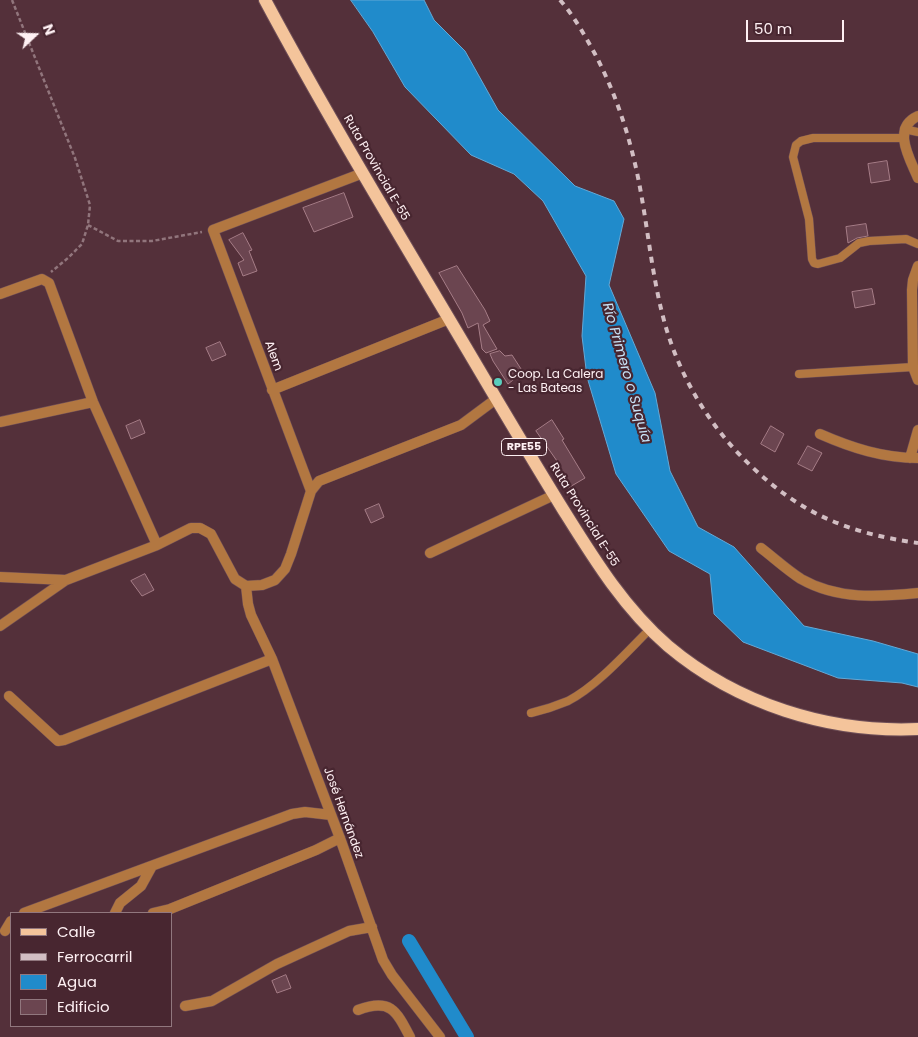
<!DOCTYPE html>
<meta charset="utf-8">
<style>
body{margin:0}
#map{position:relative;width:918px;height:1037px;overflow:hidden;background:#54303a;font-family:Poppins,sans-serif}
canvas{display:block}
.legend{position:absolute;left:10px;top:912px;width:162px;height:115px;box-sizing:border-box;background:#482630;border:1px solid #91777e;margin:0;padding:6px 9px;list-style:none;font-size:15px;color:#fef0f3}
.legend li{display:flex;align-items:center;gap:10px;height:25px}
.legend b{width:25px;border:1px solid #91777e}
.north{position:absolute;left:10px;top:10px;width:50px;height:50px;-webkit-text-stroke:4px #482630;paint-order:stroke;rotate:69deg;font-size:14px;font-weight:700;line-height:20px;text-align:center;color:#fef0f3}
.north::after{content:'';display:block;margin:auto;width:18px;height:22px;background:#fef0f3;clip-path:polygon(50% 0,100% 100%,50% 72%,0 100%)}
.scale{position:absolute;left:746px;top:20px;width:98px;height:22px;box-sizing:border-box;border:2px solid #fef0f3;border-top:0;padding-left:6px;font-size:15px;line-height:18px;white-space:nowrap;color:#fef0f3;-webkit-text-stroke:4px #482630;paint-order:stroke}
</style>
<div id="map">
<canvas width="918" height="1037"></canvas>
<ul class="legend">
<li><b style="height:6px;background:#f4c49b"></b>Calle</li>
<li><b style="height:6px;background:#d2bec3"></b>Ferrocarril</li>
<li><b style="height:14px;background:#208bcb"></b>Agua</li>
<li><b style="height:14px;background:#6b4550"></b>Edificio</li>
</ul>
<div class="north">N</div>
<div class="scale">50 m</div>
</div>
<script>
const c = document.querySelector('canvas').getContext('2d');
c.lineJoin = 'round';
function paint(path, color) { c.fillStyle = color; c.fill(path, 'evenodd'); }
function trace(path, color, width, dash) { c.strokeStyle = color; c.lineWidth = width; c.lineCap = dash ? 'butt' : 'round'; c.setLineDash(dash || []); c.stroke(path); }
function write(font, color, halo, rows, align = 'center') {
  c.font = font + ' Poppins,sans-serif'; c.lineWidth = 4.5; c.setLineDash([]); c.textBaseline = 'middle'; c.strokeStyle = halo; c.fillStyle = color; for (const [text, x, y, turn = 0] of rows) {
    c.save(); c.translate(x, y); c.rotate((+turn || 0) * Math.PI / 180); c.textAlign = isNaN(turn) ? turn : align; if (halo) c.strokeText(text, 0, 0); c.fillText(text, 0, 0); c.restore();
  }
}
const water = new Path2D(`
 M 351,0 L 424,0 L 434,20 L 465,51 L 498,110 L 575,186 L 614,201 L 624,219 L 609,285 L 655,393 L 670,471 L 698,527 L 734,547 L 804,626 L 873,641 L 918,654 L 918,687 L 902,683 L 838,678 L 743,642 L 714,614 L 710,574 L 669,551 L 616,474 L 587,377 L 582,336 L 586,276 L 543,201 L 514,174 L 471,155 L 405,87 L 373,32 Z`);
paint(water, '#208bcb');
trace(water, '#63a9d7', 1);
trace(new Path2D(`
 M 409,941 L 467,1037`), '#208bcb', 14);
const building = new Path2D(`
 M 887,161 L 890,180 L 871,183 L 868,164 Z
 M 344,193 L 353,217 L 314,232 L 303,208 Z
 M 866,224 L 868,236 L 857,238 L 848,243 L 846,227 Z
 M 243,233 L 252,250 L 249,251 L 257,271 L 243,276 L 238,263 L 244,260 L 229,240 Z
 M 457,266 L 485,310 L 490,321 L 483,325 L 497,349 L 486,353 L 482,349 L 478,323 L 468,328 L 462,313 L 439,273 Z
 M 872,289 L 875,304 L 855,308 L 852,292 Z
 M 220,342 L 226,355 L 212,361 L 206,348 Z
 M 500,351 L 505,356 L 512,355 L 523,372 L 508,384 L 493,361 L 490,354 Z
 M 140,420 L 145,433 L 131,439 L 126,426 Z
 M 552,420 L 564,439 L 562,440 L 585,478 L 568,488 L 553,463 L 557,461 L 536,431 Z
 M 771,426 L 784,434 L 775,452 L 761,444 Z
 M 808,446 L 822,453 L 812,471 L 798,464 Z
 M 379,504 L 384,517 L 371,523 L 365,510 Z
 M 145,574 L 154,590 L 142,596 L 131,581 Z
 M 286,975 L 291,988 L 277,993 L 272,981 Z`);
paint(building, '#6b4550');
trace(building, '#a67d87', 1);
const service = new Path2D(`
 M 904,129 L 918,132
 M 904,138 L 813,138 L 801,141 L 796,145 L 793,157 L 809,219 L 812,259 L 814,263 L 818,264 L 840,258 L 859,243 L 869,241 L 906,239 L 918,244
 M 799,374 L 913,367
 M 531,713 C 544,710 556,706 568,701 C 597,686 627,652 650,629`);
const minor = new Path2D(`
 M 918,116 C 891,128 910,159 918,178
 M 918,266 L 913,280 L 912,290 L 913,367 L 918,380
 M 0,294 L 42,279 L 49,283 L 93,402 L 157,545
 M 272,390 L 449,319
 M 0,422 L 93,402
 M 820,434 C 852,448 883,458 918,458
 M 910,458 L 918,430
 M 311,491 L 213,230 L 363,173
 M 761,548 C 774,558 787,570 801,579 C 838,600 878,597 918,593
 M 430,553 L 554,495
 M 0,577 L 66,580
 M 246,586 L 248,604 L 251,615 L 272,659 L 341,841 L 383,960 L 392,975 L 440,1037
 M 0,626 L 66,580 L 157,545 L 191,528 L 200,528 L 211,534 L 235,579 L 246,586 L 262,585 L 275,580 L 285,569 L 291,554 L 311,491 L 319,481 L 461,425 L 496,399
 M 9,696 L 58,741 L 64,740 L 272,659
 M 24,913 L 292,814 L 305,812 L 331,815
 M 115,913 L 120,903 L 141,886 L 152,866
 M 153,913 L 170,909 L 316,850 L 340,838
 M 5,931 L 11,921
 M 185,1006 L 212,1001 L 277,964 L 349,931 L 372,927
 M 358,1010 C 390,998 396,1010 410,1037`);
const primary = new Path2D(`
 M 265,0 C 338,136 419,267 497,400 C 519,437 541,474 564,511 C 594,559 624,608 668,646 C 737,704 828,733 918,729`);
trace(service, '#6f4f58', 9);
trace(minor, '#6f4f58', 11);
trace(primary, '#6f4f58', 14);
trace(new Path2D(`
 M 12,0 L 75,158 L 90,205 L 88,225 L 82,244 L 68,258 L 51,272
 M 88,225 L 118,241 L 152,241 L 202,232`), '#91757c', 2.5, [4, 2.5]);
trace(service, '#b27741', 8);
trace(minor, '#b27741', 10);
trace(primary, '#f4c49b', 12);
trace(new Path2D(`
 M 560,0 C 574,16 585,36 595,54 C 614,90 627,128 636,168 C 648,222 651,278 667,331 C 683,382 711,428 750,465 C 801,514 848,533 918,543`), '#d2bec3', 4, [6, 6]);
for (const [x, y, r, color] of [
 [498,382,5,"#5acebc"]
]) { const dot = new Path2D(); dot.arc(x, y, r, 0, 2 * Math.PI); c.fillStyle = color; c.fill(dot); trace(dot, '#482630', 2); }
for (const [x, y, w] of [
 [524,447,45]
]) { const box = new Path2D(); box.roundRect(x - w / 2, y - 8.5, w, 17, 4); c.fillStyle = '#482630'; c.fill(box); trace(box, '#fef0f3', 1); }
write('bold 11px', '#fef0f3', null, [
 ["RPE55",524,447]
]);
write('12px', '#fef0f3', '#482630', [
 ["Ruta Provincial E-55",376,168,60],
 ["Alem",273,356,70],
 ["Ruta Provincial E-55",584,515,58],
 ["José Hernández",343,813,70]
]);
write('12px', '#fef0f3', '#482630', [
 ["Coop. La Calera",508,375],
 ["- Las Bateas",508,389]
], 'left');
write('italic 14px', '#c6e0f4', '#482630', [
 ["Río Primero o Suquía",626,373,74]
]);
</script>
